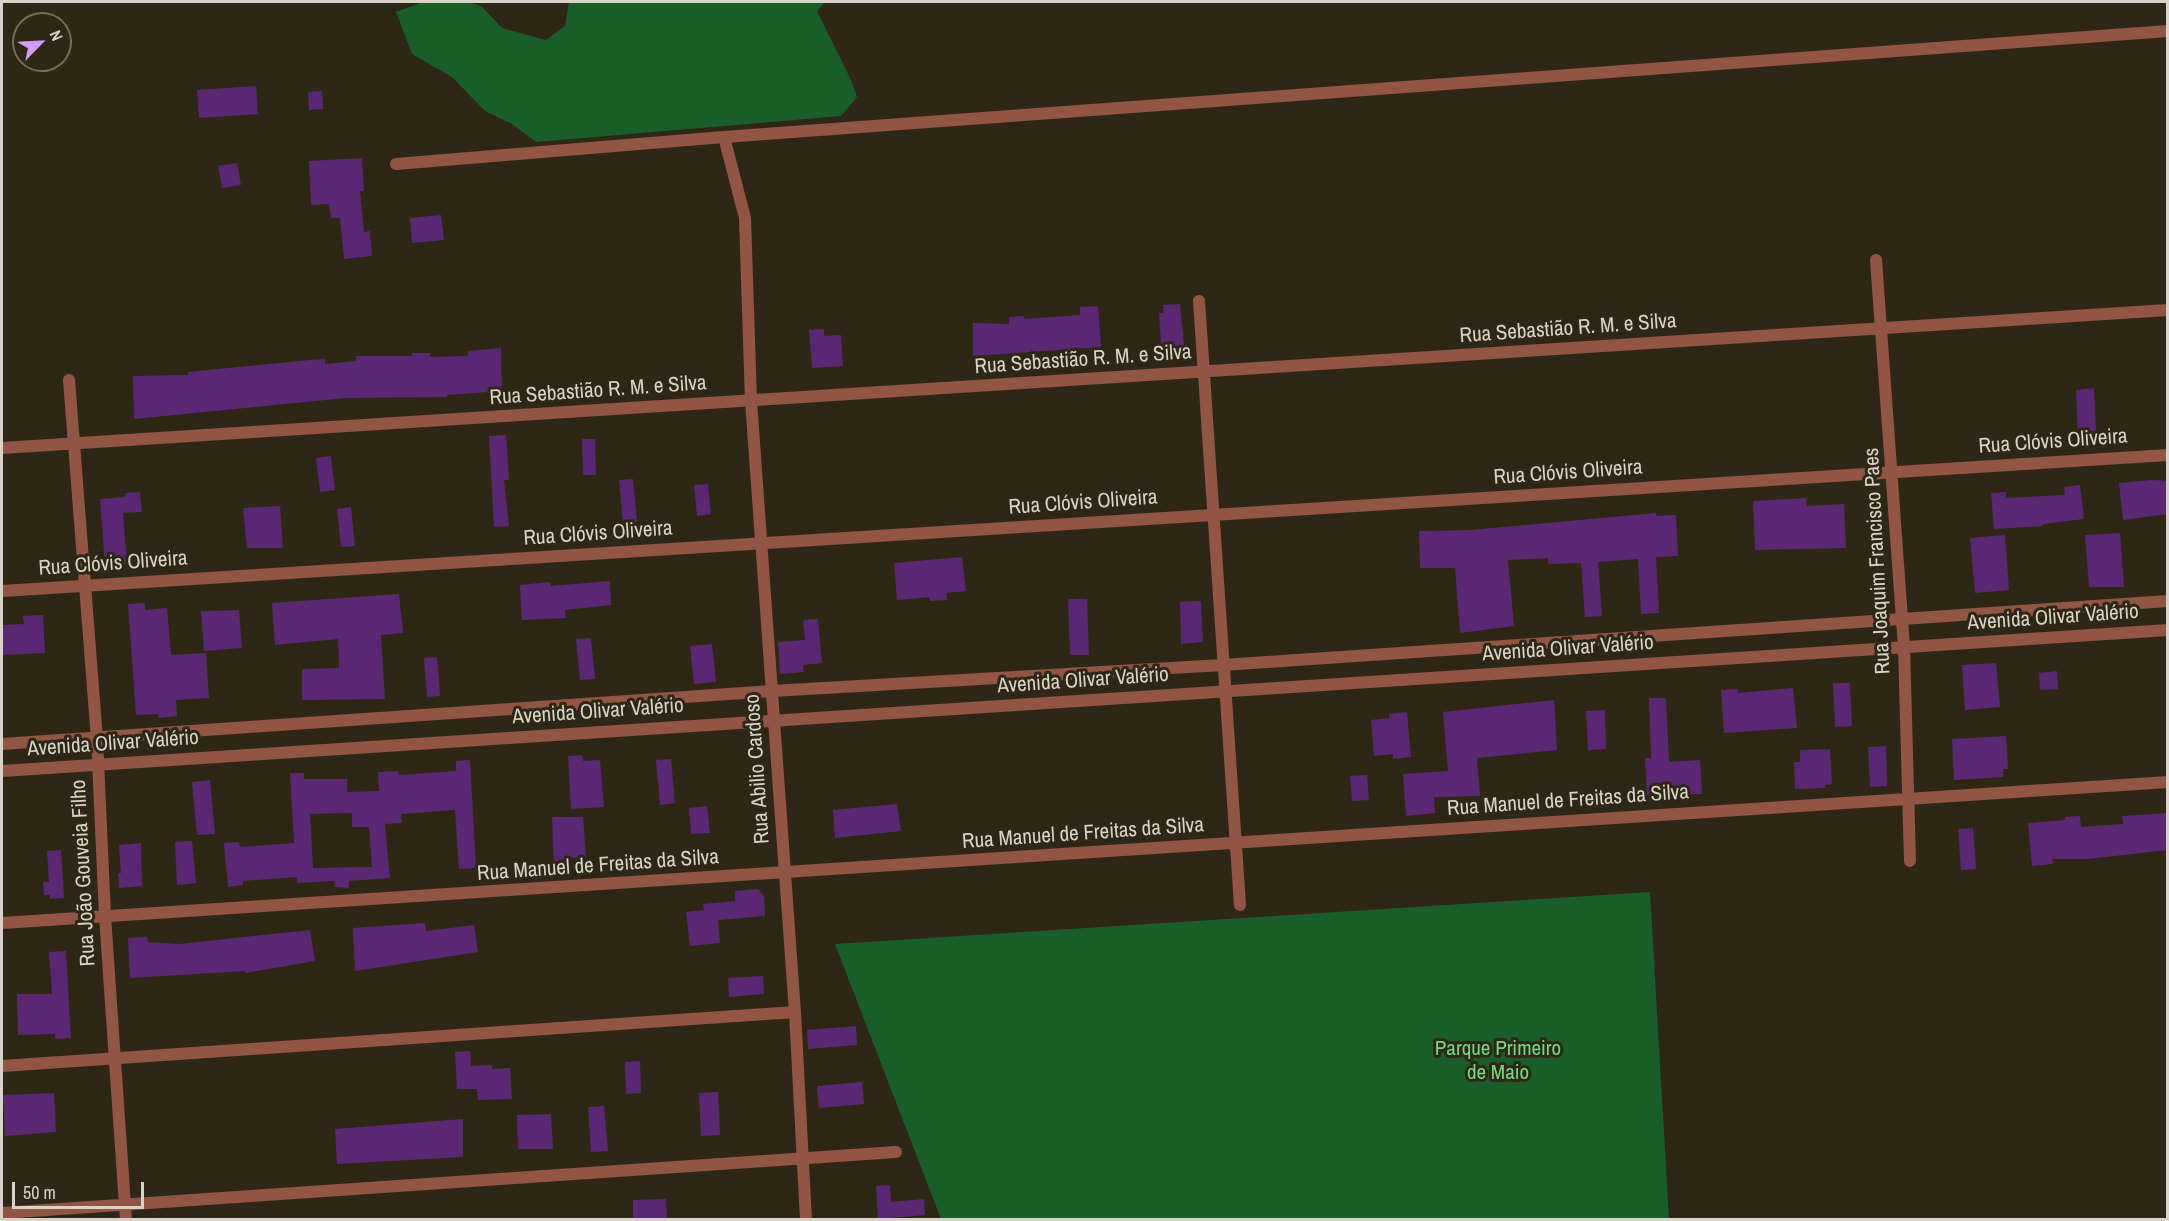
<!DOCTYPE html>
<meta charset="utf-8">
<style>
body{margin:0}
#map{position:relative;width:2169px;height:1221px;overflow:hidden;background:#2f2716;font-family:"Archivo Narrow",sans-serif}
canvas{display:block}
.frame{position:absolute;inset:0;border:3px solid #d8d3c8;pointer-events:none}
.north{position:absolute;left:12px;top:12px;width:60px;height:60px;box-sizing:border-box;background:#2f2716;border:2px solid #736c5d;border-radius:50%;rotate:66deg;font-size:16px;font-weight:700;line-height:24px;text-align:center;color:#d8d3c8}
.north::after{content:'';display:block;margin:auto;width:21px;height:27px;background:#d39cfc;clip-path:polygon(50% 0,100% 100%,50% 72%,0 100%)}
.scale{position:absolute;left:12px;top:1182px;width:132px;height:27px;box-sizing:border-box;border:3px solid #d8d3c8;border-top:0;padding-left:8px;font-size:18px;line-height:21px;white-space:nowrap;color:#d8d3c8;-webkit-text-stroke:4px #2f2716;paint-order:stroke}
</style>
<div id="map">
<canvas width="2169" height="1221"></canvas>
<div class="frame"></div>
<div class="north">N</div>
<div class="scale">50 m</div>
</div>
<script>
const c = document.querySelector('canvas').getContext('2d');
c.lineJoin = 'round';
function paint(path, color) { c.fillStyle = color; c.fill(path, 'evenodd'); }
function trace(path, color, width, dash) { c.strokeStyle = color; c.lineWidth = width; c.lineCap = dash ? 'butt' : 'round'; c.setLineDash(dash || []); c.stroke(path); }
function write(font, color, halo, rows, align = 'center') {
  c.font = font + ' "Archivo Narrow",sans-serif'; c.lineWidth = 6; c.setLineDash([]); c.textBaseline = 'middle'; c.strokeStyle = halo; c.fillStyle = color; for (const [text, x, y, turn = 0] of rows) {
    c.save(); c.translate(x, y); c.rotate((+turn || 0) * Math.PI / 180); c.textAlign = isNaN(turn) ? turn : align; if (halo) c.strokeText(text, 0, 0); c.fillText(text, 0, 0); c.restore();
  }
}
paint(new Path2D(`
 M 423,2 L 470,2 L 482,7 L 502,28 L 546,40 L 565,26 L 569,2 L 825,2 L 817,11 L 851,80 L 857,97 L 841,116 L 536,142 L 512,124 L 485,111 L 452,77 L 412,54 L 396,12 Z
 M 1650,892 L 1669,1219 L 941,1219 L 835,944 Z`), '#195e28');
paint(new Path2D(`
 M 256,86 L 258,114 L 199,118 L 197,90 Z
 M 322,91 L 323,109 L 309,110 L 308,92 Z
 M 362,158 L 364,191 L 360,191 L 364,232 L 370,231 L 372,256 L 344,259 L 340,218 L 331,218 L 329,204 L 311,205 L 309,161 Z
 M 237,163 L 241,185 L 222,188 L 218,166 Z
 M 441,215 L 444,240 L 412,243 L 410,218 Z
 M 1180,304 L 1185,354 L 1162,357 L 1159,313 L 1164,313 L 1163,305 Z
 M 1098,306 L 1101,347 L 973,356 L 973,323 L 1009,324 L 1009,317 L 1024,316 L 1024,319 L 1080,315 L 1080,307 Z
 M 824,329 L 824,336 L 841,335 L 843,366 L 812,368 L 809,330 Z
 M 501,348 L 502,391 L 447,395 L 447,397 L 346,398 L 134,419 L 133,376 L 188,375 L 188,372 L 310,360 L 325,359 L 325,364 L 356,361 L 356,356 L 412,356 L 412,353 L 430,353 L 430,357 L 468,356 L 468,351 Z
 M 2094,388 L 2096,433 L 2091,433 L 2091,438 L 2078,438 L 2076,390 Z
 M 506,435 L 509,480 L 504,480 L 509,526 L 494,527 L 489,436 Z
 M 582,439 L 595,439 L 596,475 L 583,475 Z
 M 331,456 L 335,490 L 320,492 L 316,458 Z
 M 633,479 L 637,522 L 623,524 L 619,480 Z
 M 2152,480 L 2168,481 L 2168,514 L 2123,520 L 2119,483 Z
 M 708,484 L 711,514 L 697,516 L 694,485 Z
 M 2080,485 L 2084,519 L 2043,524 L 2043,526 L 1994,529 L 1991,493 L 2006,492 L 2006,498 L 2065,495 L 2064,487 Z
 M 140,492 L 142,512 L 123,513 L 127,564 L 105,566 L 100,499 L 125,497 L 125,493 Z
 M 1806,498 L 1807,506 L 1844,504 L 1846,548 L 1755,550 L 1753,501 Z
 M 280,506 L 283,548 L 247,548 L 243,508 Z
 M 351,507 L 355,546 L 341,547 L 337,509 Z
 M 1656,513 L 1656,516 L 1676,515 L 1678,556 L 1656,557 L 1659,613 L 1641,614 L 1638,559 L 1598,562 L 1602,616 L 1585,617 L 1581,563 L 1548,564 L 1548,558 L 1508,560 L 1514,626 L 1460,633 L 1455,568 L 1420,568 L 1419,531 L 1471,530 Z
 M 2120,533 L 2124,587 L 2089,587 L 2085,535 Z
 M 2005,535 L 2009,590 L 1975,593 L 1970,538 Z
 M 962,557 L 966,591 L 946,593 L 947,600 L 930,601 L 930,597 L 897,600 L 894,563 Z
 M 610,581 L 611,605 L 565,610 L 566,618 L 522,620 L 520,585 L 550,582 L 551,586 Z
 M 399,594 L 403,633 L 381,635 L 385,699 L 302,700 L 302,669 L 339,668 L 338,639 L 275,645 L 272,603 Z
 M 1068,599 L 1087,599 L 1089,655 L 1070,655 Z
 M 1201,601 L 1203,642 L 1181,644 L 1180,602 Z
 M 145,603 L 145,610 L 167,608 L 171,655 L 206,653 L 209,698 L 176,700 L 177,716 L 158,718 L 158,714 L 136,715 L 128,604 Z
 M 239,610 L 242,648 L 204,651 L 201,611 Z
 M 43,615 L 45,653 L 2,655 L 2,625 L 24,624 L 23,616 Z
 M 818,619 L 822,663 L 803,665 L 804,672 L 780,674 L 778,642 L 805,640 L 803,620 Z
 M 591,638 L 595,679 L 580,680 L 576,639 Z
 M 712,644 L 716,682 L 694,684 L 690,646 Z
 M 437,657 L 440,696 L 427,697 L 424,658 Z
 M 1996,663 L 2000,707 L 1965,710 L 1962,665 Z
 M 2057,671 L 2058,689 L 2040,690 L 2039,673 Z
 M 1833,683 L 1850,683 L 1852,726 L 1835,727 Z
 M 1793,688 L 1797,728 L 1724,733 L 1721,690 L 1738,689 L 1738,693 Z
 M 1649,698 L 1666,698 L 1669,762 L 1700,760 L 1702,794 L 1647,796 L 1645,758 L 1651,758 Z
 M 1554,700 L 1557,750 L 1477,758 L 1480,796 L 1434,797 L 1435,813 L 1406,816 L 1403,774 L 1448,771 L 1443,712 Z
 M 1605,710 L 1606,749 L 1588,750 L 1586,711 Z
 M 1407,712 L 1411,757 L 1393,759 L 1393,754 L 1374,756 L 1371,720 L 1389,718 L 1389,714 Z
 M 2006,736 L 2008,769 L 2003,769 L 2003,777 L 1954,780 L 1952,739 Z
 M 1886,746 L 1887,786 L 1870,787 L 1868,747 Z
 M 1830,749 L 1832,784 L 1825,785 L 1825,788 L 1795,789 L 1794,762 L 1800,762 L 1800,750 Z
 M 582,755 L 583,761 L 600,760 L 604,807 L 571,809 L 568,756 Z
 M 671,759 L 675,803 L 660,805 L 656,760 Z
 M 470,760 L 476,868 L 459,869 L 455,810 L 401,814 L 402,823 L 385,824 L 390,878 L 349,881 L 349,888 L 335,887 L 334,881 L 297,883 L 297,877 L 243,881 L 243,885 L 228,887 L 224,843 L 239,842 L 240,847 L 294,843 L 290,773 L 304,773 L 304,779 L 347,779 L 347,792 L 379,791 L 378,772 L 398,771 L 399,775 L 456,771 L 456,761 ZM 352,813 L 352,827 L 369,827 L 372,867 L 313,868 L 310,814 Z
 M 1367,775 L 1369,800 L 1352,801 L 1350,776 Z
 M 210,780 L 215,834 L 197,835 L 192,782 Z
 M 897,804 L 901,831 L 835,838 L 833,810 Z
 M 707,806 L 710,833 L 691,834 L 689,808 Z
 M 2168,813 L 2168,850 L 2087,859 L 2052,859 L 2053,864 L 2032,866 L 2028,823 L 2065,820 L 2065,817 L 2080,816 L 2081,827 L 2123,824 L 2122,816 Z
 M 552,817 L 583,817 L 586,857 L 568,858 L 568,865 L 554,866 Z
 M 1973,828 L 1976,869 L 1961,870 L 1958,829 Z
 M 192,841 L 196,883 L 177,885 L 175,842 Z
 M 141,843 L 142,886 L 119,888 L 118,873 L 121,873 L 119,845 Z
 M 61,850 L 64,898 L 50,899 L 50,895 L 44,895 L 43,882 L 49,882 L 47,851 Z
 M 758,889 L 764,896 L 765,916 L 718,920 L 720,943 L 690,946 L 686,912 L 704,910 L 703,904 L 735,901 L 735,891 Z
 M 425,923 L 426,931 L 474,925 L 478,952 L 355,971 L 353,928 Z
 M 310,930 L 315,961 L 245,973 L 245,971 L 130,978 L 128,938 L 147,937 L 148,942 L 179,944 Z
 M 66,951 L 71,1038 L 55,1039 L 55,1034 L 18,1035 L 17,994 L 52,994 L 49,952 Z
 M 763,976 L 764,994 L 729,997 L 728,978 Z
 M 856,1026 L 857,1045 L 808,1049 L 807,1030 Z
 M 470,1051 L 471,1066 L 492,1065 L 492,1069 L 510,1068 L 512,1099 L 478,1100 L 477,1089 L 457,1089 L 455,1052 Z
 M 640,1061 L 641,1093 L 626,1094 L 625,1062 Z
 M 862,1082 L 864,1104 L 819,1108 L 817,1086 Z
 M 718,1092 L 720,1135 L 701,1136 L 699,1093 Z
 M 54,1093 L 56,1132 L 5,1136 L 3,1095 Z
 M 604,1106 L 608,1151 L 591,1152 L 588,1107 Z
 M 551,1114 L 553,1149 L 518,1149 L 517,1115 Z
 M 463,1119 L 463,1157 L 337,1164 L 335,1129 Z
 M 890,1185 L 891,1202 L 924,1199 L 925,1215 L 878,1219 L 876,1186 Z
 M 666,1199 L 667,1220 L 633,1220 L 633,1200 Z`), '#5a2872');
trace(new Path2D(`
 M 724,137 L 745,218 L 751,401 L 795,1012 L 806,1220
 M 396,164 L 724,137 L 2168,31
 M 1876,260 L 1904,647 L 1910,861
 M 1199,301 L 1240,905
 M 69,380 L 97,739 L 105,916 L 126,1220
 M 2,591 L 2168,455
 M 2,744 L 772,691 L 1223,665 L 2168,601
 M 2,771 L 2168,630
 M 2,923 L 2168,782
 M 2,1066 L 795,1012
 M 2,1213 L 896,1152`), '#915543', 12);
trace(new Path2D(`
 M 2,448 L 2168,310`), '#915543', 12);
write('21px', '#d8d3c8', '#2f2716', [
 ["Rua Sebastião R. M. e Silva",1568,329,-4],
 ["Rua Sebastião R. M. e Silva",1083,360,-4],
 ["Rua Sebastião R. M. e Silva",598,391,-4],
 ["Rua Clóvis Oliveira",2053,442,-4],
 ["Rua Clóvis Oliveira",1568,473,-4],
 ["Rua Clóvis Oliveira",1083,503,-4],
 ["Rua Clóvis Oliveira",598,534,-4],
 ["Rua Joaquim Francisco Paes",1878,561,-93],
 ["Rua Clóvis Oliveira",113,564,-4],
 ["Avenida Olivar Valério",2053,618,-4],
 ["Avenida Olivar Valério",1568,649,-4],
 ["Avenida Olivar Valério",1083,681,-4],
 ["Avenida Olivar Valério",598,712,-4],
 ["Avenida Olivar Valério",113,744,-4],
 ["Rua Abilio Cardoso",758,769,-94],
 ["Rua Manuel de Freitas da Silva",1568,801,-4],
 ["Rua Manuel de Freitas da Silva",1083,834,-4],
 ["Rua Manuel de Freitas da Silva",598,866,-4],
 ["Rua João Gouveia Filho",84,873,-93]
]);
write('21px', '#71da81', '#2f2716', [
 ["Parque Primeiro",1498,1049],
 ["de Maio",1498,1073]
]);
</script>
